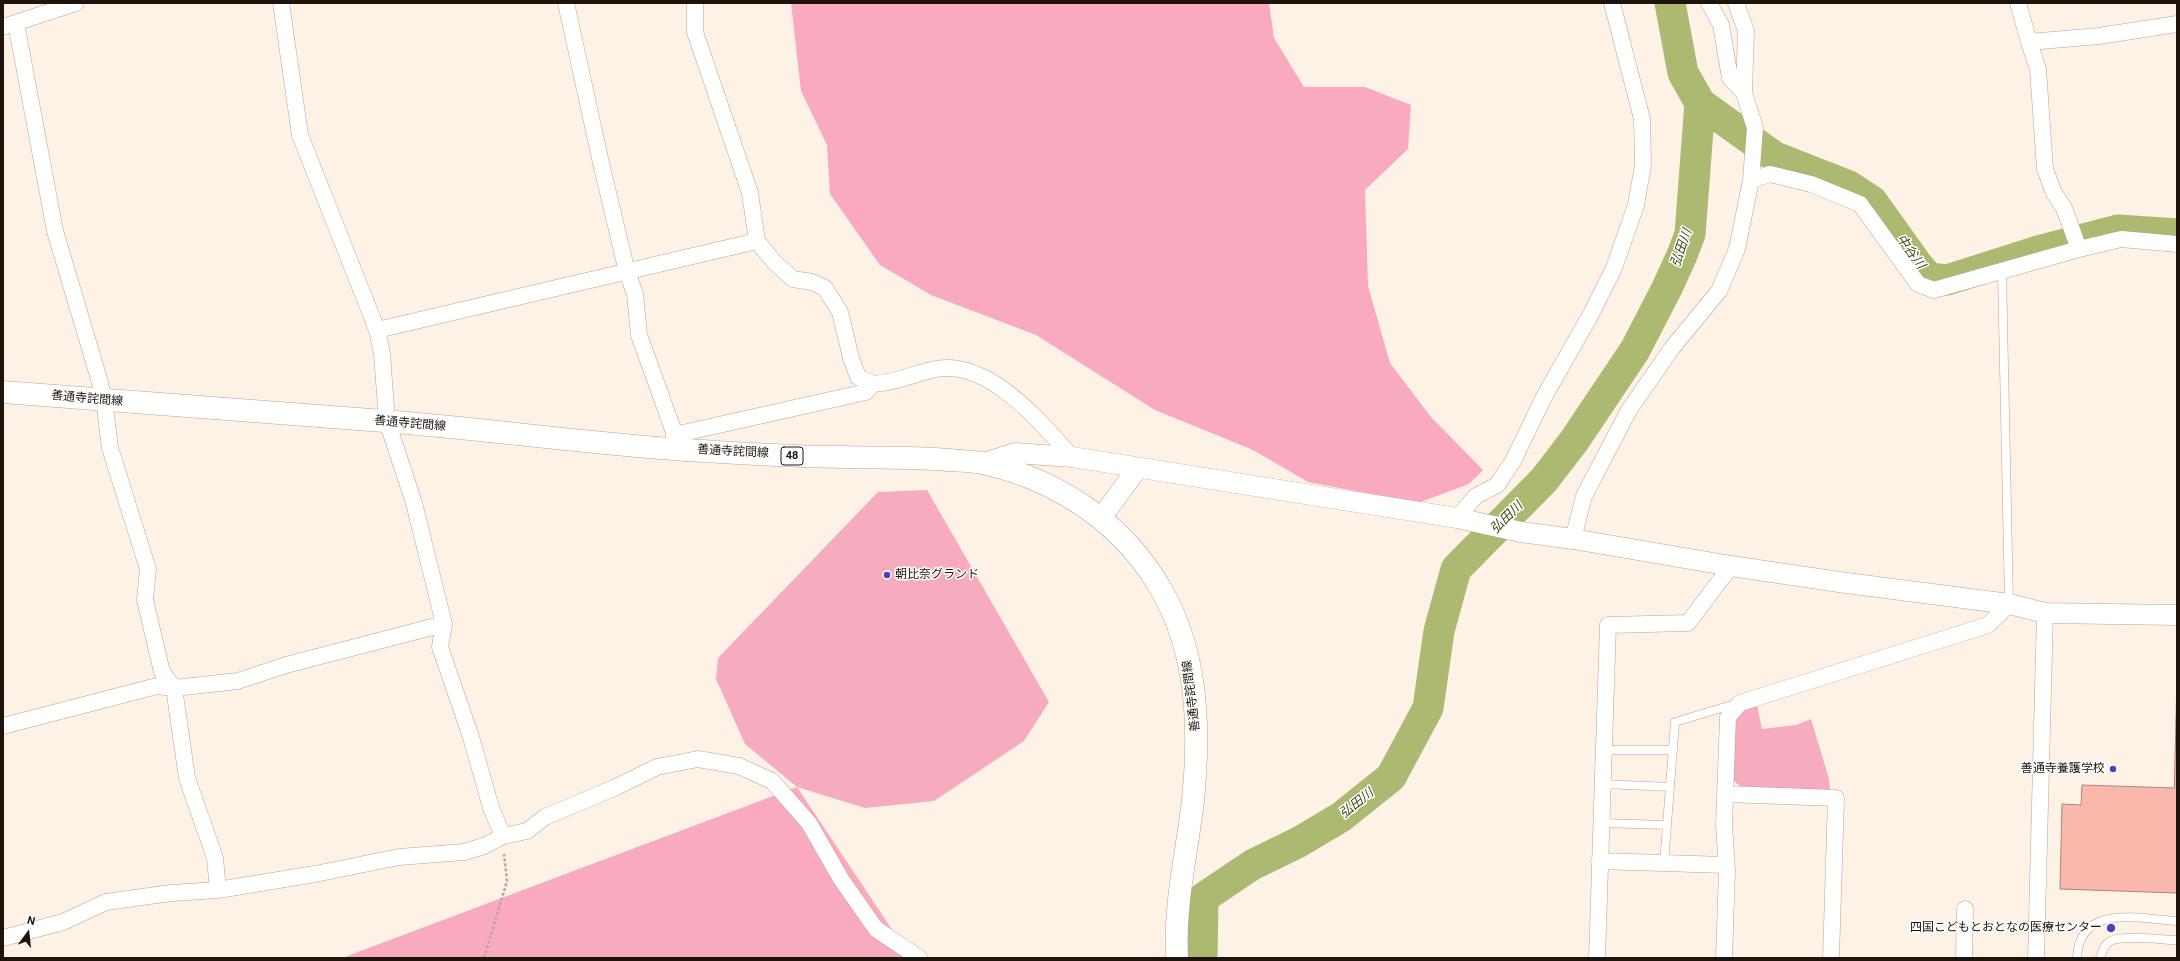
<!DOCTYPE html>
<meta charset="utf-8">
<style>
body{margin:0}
#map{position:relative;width:2180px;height:961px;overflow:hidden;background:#fef1e6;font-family:Roboto,sans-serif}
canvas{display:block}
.frame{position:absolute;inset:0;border:4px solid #1f140b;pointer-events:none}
.north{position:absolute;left:8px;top:913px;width:40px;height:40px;-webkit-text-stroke:3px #fff;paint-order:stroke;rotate:15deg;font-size:11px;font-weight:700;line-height:16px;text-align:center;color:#1f140b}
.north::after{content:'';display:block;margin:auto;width:14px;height:18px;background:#1f140b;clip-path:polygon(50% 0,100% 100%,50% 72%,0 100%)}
</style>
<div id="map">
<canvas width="2180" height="961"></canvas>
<div class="frame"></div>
<div class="north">N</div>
</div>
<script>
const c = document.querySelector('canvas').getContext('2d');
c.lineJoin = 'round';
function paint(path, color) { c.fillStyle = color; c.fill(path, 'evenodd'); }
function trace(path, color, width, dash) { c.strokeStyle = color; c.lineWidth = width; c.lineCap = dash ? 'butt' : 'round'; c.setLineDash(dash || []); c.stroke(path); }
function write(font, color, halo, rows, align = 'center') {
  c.font = font + ' Roboto,"Noto Sans JP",sans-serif'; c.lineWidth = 3; c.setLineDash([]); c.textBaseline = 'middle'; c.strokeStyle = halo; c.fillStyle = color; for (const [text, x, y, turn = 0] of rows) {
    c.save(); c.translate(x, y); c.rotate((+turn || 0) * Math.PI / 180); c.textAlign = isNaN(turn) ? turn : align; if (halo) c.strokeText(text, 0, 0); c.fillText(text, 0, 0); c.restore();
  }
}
paint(new Path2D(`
 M 927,490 L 1049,702 L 1024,741 L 934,801 L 865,808 L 797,787 L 745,744 L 716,679 L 718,658 L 878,492 Z
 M 1757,705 L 1762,729 L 1796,725 L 1811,719 L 1829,779 L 1830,790 L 1741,787 L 1733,780 L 1734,716 L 1740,708 Z`), '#f6abbe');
paint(new Path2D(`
 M 791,3 L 1269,3 L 1274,38 L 1304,87 L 1365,87 L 1411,105 L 1408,149 L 1365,190 L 1368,286 L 1390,363 L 1431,417 L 1483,470 L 1469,484 L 1418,503 L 1308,482 L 1253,450 L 1155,410 L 1036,335 L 931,295 L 880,265 L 830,194 L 827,145 L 801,91 Z
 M 797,787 L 911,958 L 342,958 Z`), '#faaabf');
trace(new Path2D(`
 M 1700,103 L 1775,157 L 1849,186 L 1872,201 L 1917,264 L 1929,278 L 1947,280 L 2038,251 L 2118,230 L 2177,234
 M 1202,958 L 1203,898 L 1252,865 L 1299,842 L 1341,817 L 1391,777 L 1428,708 L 1439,631 L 1456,569 L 1544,480 L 1574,441 L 1635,350 L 1667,288 L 1682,255 L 1690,234 L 1700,103 L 1683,73 L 1670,3`), '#acb970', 31);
const building = new Path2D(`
 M 2177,675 L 2177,893 L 2060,889 L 2062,804 L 2081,805 L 2082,785 L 2174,788 Z`);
paint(building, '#f9b8ab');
trace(building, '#ab847c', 1);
const service = new Path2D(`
 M 2002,271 L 2009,604
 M 1604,750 L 1673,750
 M 1603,784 L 1670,787
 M 1601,823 L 1667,825
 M 1664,863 L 1675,722 L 1735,704
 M 2077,958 C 2079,903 2140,919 2177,921
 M 2100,958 C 2102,952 2103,946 2109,942 C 2120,934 2162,940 2177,940`);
const minor = new Path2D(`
 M 281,3 L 300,135 L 377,330 L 382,354 L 387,421 L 414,503 L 444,624 L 440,647 L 471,737 L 491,808 L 503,836
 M 566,3 L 601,163 L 627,272 L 635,294 L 639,335 L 680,449
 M 695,3 L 695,32 L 750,193 L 757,241 L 774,262 L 793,279 L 812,282 L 825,288 L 840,312 L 851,358 L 858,377 C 862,379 868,382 872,383 C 884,386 918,373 931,370 C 987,356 1039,421 1072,457
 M 1709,3 L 1721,25 L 1730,78 L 1744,93
 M 2018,3 L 2029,42 L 2099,36 L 2177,24
 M 16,23 L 55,231 L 99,379 L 104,400 L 110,448 L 148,569 L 145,600 L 162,672 L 174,688 L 187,778 L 215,858 L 218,890
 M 3,27 L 76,3
 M 2029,42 L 2038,69 L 2045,169 L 2054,193 L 2064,208 L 2079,249
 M 1751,180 L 1770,174 L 1811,184 L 1860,204 L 1918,284 L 1934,290 L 2079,249 L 2121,239 L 2177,244
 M 377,330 L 757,241
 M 674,435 L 866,392 L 873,384
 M 1457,518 L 1476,496 L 1497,485 L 1513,461 L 1544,397 L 1591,314 L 1614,268 L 1636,205 L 1643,165 L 1642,119 L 1612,3
 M 1573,539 L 1584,496 L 1629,410 L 1672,348 L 1719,291 L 1737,249 L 1751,180 L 1755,128 L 1744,93 L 1746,31 L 1736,3
 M 3,726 L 157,686 L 174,688 L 238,681 L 286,665 L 444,624
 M 1726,794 L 1836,798 L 1831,958
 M 1599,861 L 1726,865
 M 3,938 L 63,922 L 106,902 L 171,893 L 218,890 L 315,874 L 399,857 L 464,852 L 484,846 L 503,836 L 527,831 L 545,817 L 614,788 L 657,767 L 698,759 L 739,766 L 772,781 L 809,823 L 841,879 L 876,929 L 919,958
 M 1597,958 L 1608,625 L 1688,623 L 1731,566
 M 1724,958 L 1727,871 L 1724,824 L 1728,717 L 1740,703 L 1988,625 L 2009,604
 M 1964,958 L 1965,909
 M 2036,958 L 2045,613`);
const tertiary = new Path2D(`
 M 984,463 L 1015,453 L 1072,457 L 1457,518 L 1521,532 L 1573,539 L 1731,566 L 1839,582 L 2009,604 L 2045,613 L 2177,615
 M 1101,518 L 1137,469`);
const primary = new Path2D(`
 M 3,392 C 130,402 257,411 384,421 C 484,429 585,443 685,450 C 738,453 791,457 844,457 C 879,458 913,457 948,460 C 961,461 975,461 987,464 C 1060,481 1125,525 1162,591 C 1198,654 1200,729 1193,800 C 1187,853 1174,904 1177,958`);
trace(service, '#c0a189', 9);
trace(minor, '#c0a189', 17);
trace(tertiary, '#c0a189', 21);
trace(primary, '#c0a189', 23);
trace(new Path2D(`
 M 484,958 L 507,881 L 504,854`), '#b5a99f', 2.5, [3, 2]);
trace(service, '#fff', 8);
trace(minor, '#fff', 16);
trace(tertiary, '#fff', 20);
trace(primary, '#fff', 22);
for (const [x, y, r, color] of [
 [887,575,4,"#4545bb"],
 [2113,769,4,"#4545bb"],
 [2111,928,5,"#4545bb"]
]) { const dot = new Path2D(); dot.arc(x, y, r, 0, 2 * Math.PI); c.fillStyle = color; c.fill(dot); trace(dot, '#fff', 1.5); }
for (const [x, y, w] of [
 [792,456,22]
]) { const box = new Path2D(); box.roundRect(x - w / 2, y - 9, w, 18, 3); c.fillStyle = '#fff'; c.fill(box); trace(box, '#1f140b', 1); }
write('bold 11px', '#1f140b', null, [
 ["48",792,456]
]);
write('12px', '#1f140b', '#fff', [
 ["善通寺詫間線",87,399,5],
 ["善通寺詫間線",410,424,5],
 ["善通寺詫間線",733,452,3],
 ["善通寺詫間線",1192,696,-97]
]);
write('12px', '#1f140b', '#fff', [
 ["朝比奈グランド",895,575,"left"],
 ["善通寺養護学校",2105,769],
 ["四国こどもとおとなの医療センター",2102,928]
], 'right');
write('italic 13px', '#404710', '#fff', [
 ["弘田川",1682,248,-71],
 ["中谷川",1910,252,54],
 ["弘田川",1507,518,-45],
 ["弘田川",1357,804,-38]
]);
</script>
